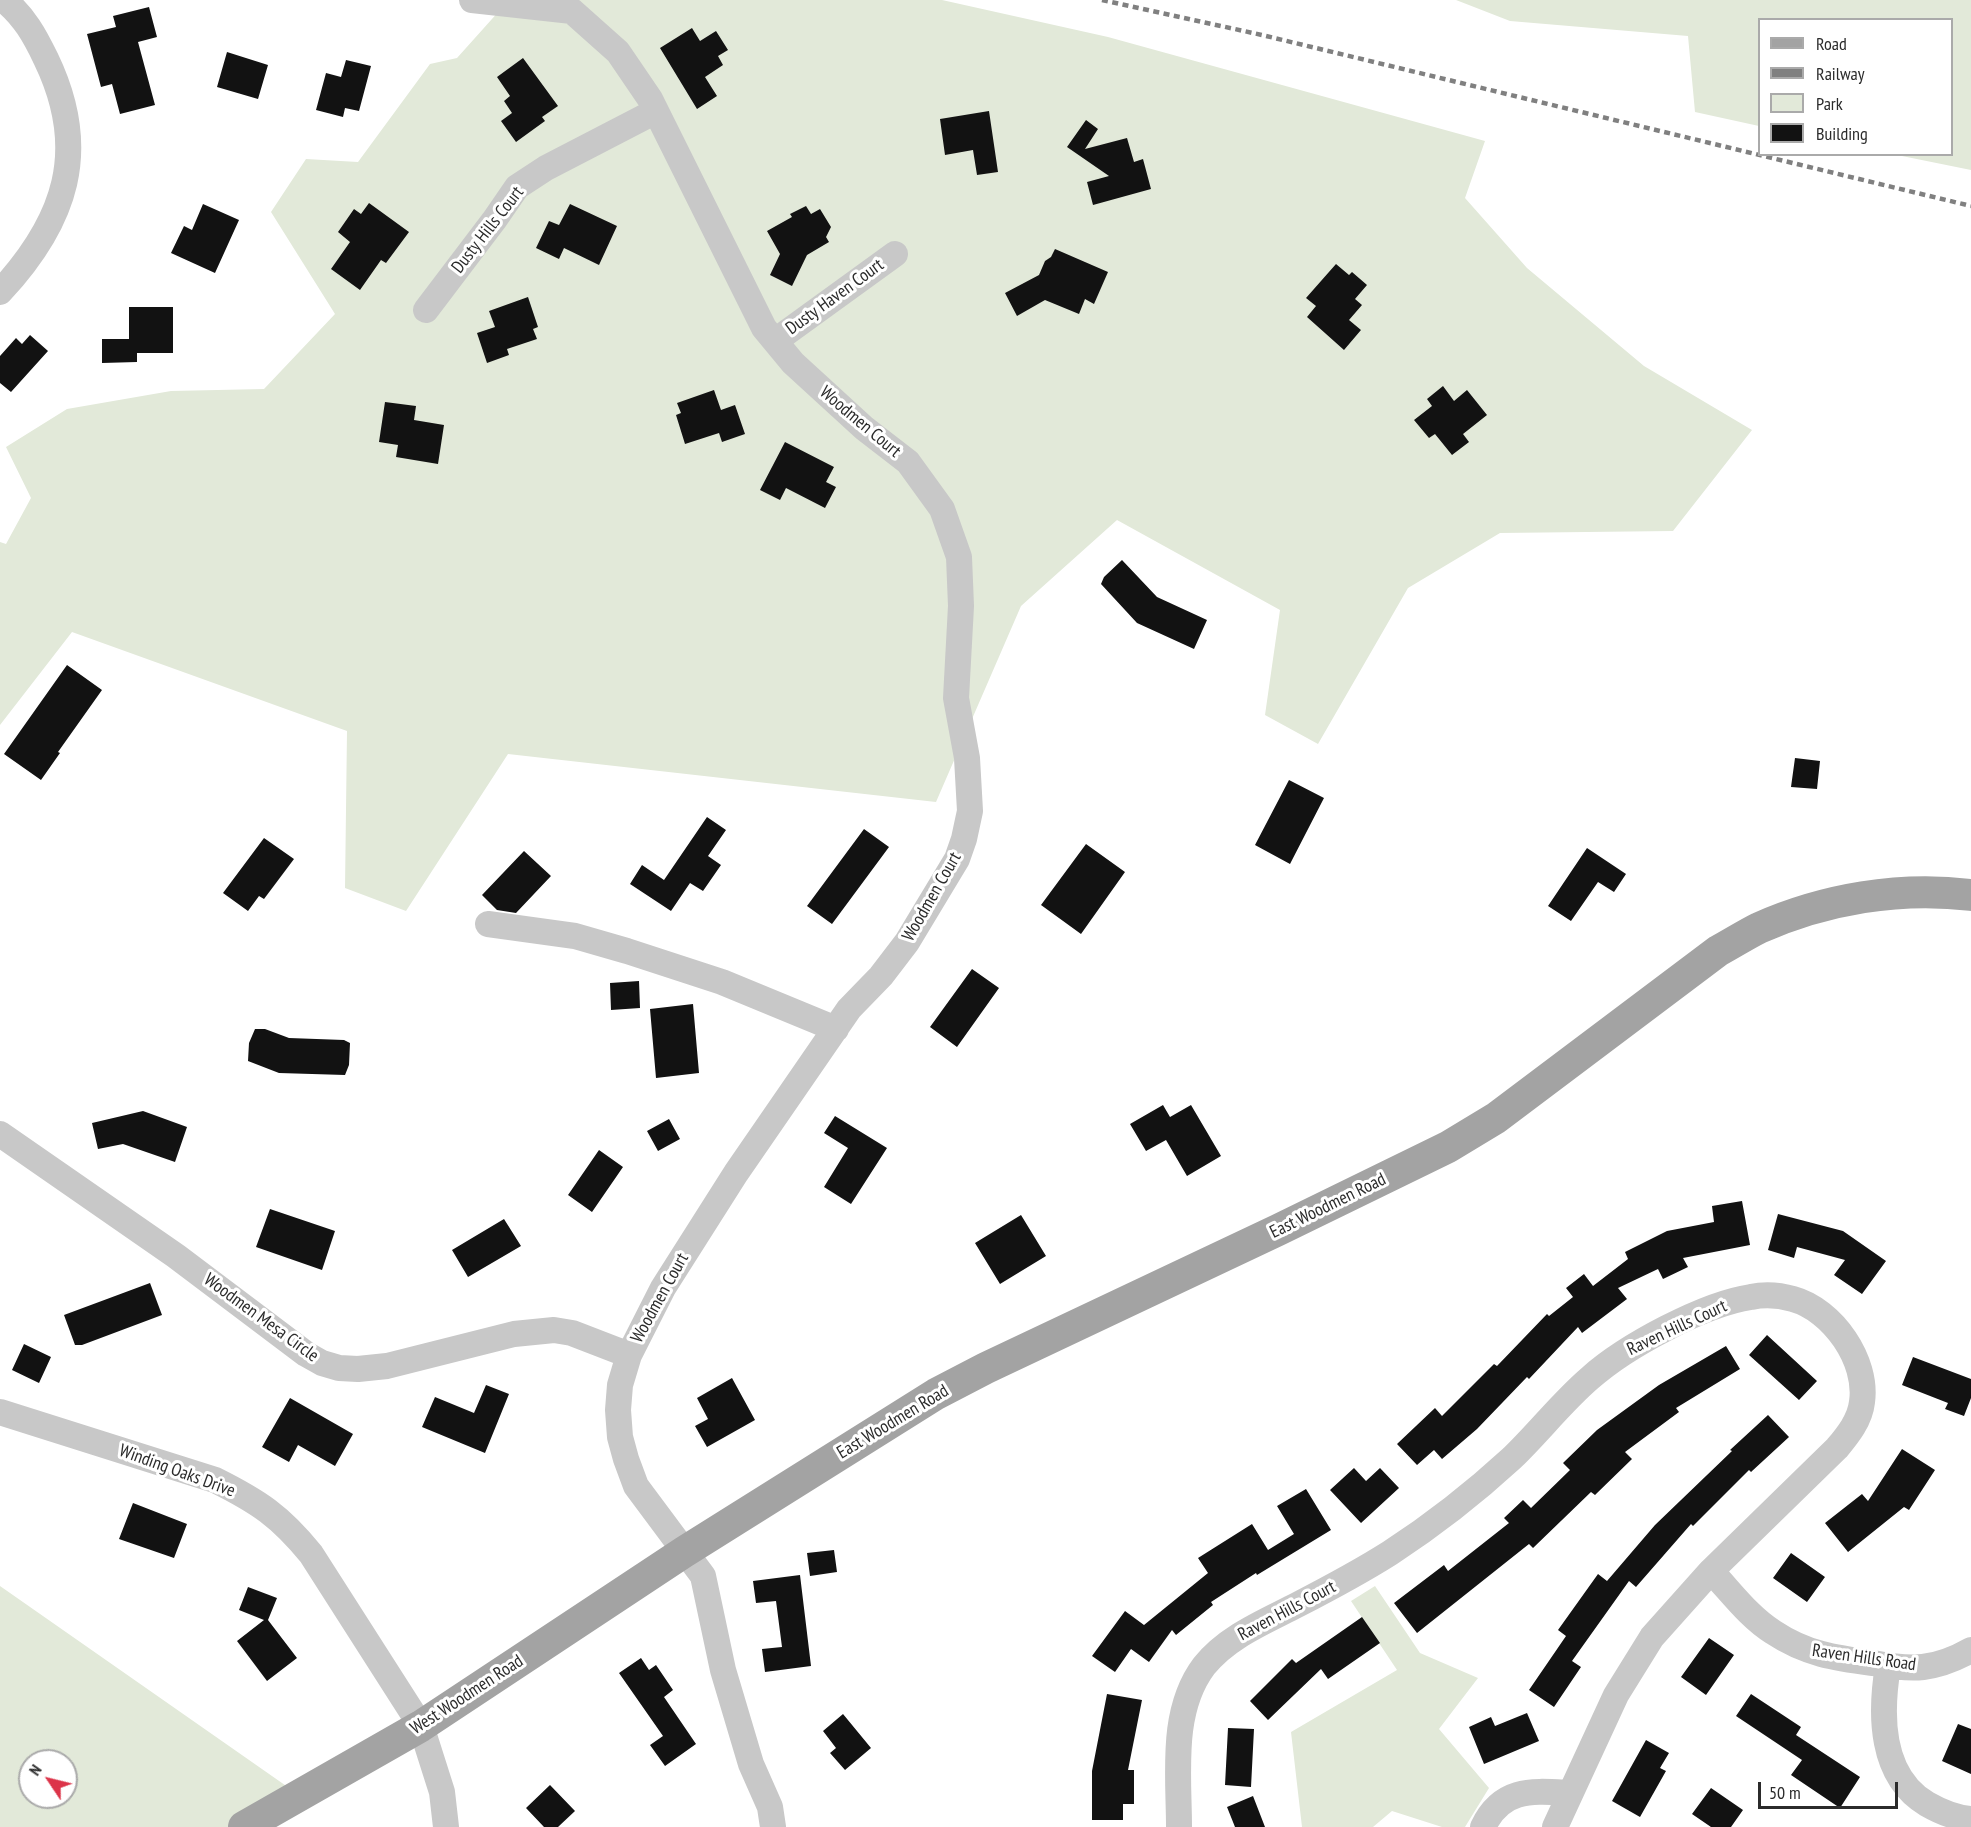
<!DOCTYPE html>
<style>
body{margin:0}
#map{position:relative;width:1971px;height:1827px;overflow:hidden;background:#fff;font-family:"PT Sans Narrow",sans-serif}
canvas{display:block}
.legend{position:absolute;left:1758px;top:18px;width:195px;height:138px;box-sizing:border-box;background:#fff;border:2px solid #aaa;margin:0;padding:8px 10px;list-style:none;font-size:18px;color:#2b2b2b}
.legend li{display:flex;align-items:center;gap:12px;height:30px}
.legend b{width:30px;border:2px solid #aaa}
.north{position:absolute;left:18px;top:1749px;width:60px;height:60px;box-sizing:border-box;background:#fff;border:2px solid #aaa;border-radius:50%;rotate:305deg;font-size:16px;font-weight:700;line-height:24px;text-align:center;color:#2b2b2b}
.north::after{content:'';display:block;margin:auto;width:21px;height:27px;background:#dc3449;clip-path:polygon(50% 0,100% 100%,50% 72%,0 100%)}
.scale{position:absolute;left:1758px;top:1782px;width:140px;height:27px;box-sizing:border-box;border:3px solid #2b2b2b;border-top:0;padding-left:8px;font-size:18px;line-height:21px;white-space:nowrap;color:#2b2b2b;-webkit-text-stroke:4px #fff;paint-order:stroke}
</style>
<div id="map">
<canvas width="1971" height="1827"></canvas>
<ul class="legend">
<li><b style="height:8px;background:#a3a3a3"></b>Road</li>
<li><b style="height:8px;background:#808080"></b>Railway</li>
<li><b style="height:16px;background:#e2e9d9"></b>Park</li>
<li><b style="height:16px;background:#121212"></b>Building</li>
</ul>
<div class="north">N</div>
<div class="scale">50 m</div>
</div>
<script>
const c = document.querySelector('canvas').getContext('2d');
c.lineJoin = 'round';
function paint(path, color) { c.fillStyle = color; c.fill(path, 'evenodd'); }
function trace(path, color, width, dash) { c.strokeStyle = color; c.lineWidth = width; c.lineCap = dash ? 'butt' : 'round'; c.setLineDash(dash || []); c.stroke(path); }
function write(font, color, halo, rows, align = 'center') {
  c.font = font + ' "PT Sans Narrow",sans-serif'; c.lineWidth = 6; c.setLineDash([]); c.textBaseline = 'middle'; c.strokeStyle = halo; c.fillStyle = color; for (const [text, x, y, turn = 0] of rows) {
    c.save(); c.translate(x, y); c.rotate((+turn || 0) * Math.PI / 180); c.textAlign = isNaN(turn) ? turn : align; if (halo) c.strokeText(text, 0, 0); c.fillText(text, 0, 0); c.restore();
  }
}
paint(new Path2D(`
 M 509,0 L 942,0 L 1108,37 L 1485,141 L 1465,198 L 1527,268 L 1644,366 L 1752,430 L 1673,531 L 1500,533 L 1408,588 L 1318,744 L 1265,715 L 1280,610 L 1117,520 L 1021,606 L 936,802 L 508,754 L 406,911 L 345,888 L 347,731 L 72,632 L 0,725 L 0,542 L 6,544 L 31,498 L 6,447 L 67,409 L 171,391 L 264,389 L 335,314 L 271,212 L 306,159 L 358,162 L 430,64 L 457,58 Z
 M 1456,0 L 1971,0 L 1971,170 L 1897,155 L 1952,154 L 1952,20 L 1760,20 L 1759,126 L 1695,112 L 1688,36 L 1510,21 Z
 M 0,1586 L 292,1790 L 228,1827 L 0,1827 ZM 30,1761 L 66,1761 L 66,1797 L 30,1797 Z
 M 1375,1586 L 1420,1653 L 1478,1678 L 1439,1729 L 1489,1788 L 1465,1827 L 1442,1827 L 1392,1811 L 1373,1827 L 1302,1827 L 1291,1732 L 1397,1670 L 1351,1601 Z`), '#e2e9d9');
paint(new Path2D(`
 M 149,7 L 157,37 L 138,42 L 155,105 L 120,114 L 112,84 L 101,87 L 87,34 L 116,27 L 113,16 Z
 M 692,28 L 700,41 L 716,31 L 728,50 L 718,56 L 723,65 L 705,77 L 717,96 L 697,109 L 660,48 Z
 M 227,52 L 268,65 L 258,99 L 217,87 Z
 M 523,58 L 558,106 L 542,117 L 545,121 L 516,142 L 501,121 L 512,113 L 504,101 L 510,96 L 497,77 Z
 M 346,60 L 371,66 L 359,111 L 345,108 L 343,117 L 316,110 L 326,73 L 341,77 Z
 M 989,111 L 998,172 L 977,175 L 973,150 L 945,155 L 940,119 Z
 M 1086,120 L 1098,129 L 1085,149 L 1127,138 L 1134,162 L 1143,159 L 1151,189 L 1093,205 L 1087,182 L 1109,176 L 1067,147 Z
 M 369,203 L 409,232 L 386,263 L 381,260 L 360,290 L 331,269 L 350,242 L 338,232 L 354,209 L 361,214 Z
 M 203,204 L 239,220 L 215,273 L 171,253 L 184,226 L 192,230 Z
 M 570,204 L 617,226 L 599,265 L 564,248 L 559,259 L 536,248 L 549,221 L 559,225 Z
 M 806,206 L 811,214 L 820,209 L 831,227 L 826,237 L 829,242 L 807,255 L 792,286 L 770,275 L 780,254 L 767,231 L 792,217 L 790,214 Z
 M 1055,249 L 1108,272 L 1094,304 L 1085,299 L 1079,314 L 1045,300 L 1017,316 L 1005,293 L 1039,275 L 1045,261 L 1051,257 Z
 M 1336,264 L 1349,275 L 1352,272 L 1367,285 L 1355,299 L 1362,305 L 1349,320 L 1361,330 L 1344,350 L 1307,317 L 1316,306 L 1306,298 Z
 M 528,297 L 538,327 L 533,329 L 537,339 L 507,349 L 509,355 L 487,363 L 477,333 L 495,327 L 489,311 Z
 M 129,307 L 173,307 L 173,353 L 137,353 L 137,362 L 102,363 L 102,339 L 129,339 Z
 M 30,335 L 48,351 L 11,392 L 0,383 L 0,356 L 16,338 L 22,344 Z
 M 1443,386 L 1454,401 L 1467,390 L 1487,415 L 1463,434 L 1469,442 L 1452,455 L 1435,434 L 1429,438 L 1414,420 L 1432,406 L 1427,399 Z
 M 714,390 L 721,410 L 735,405 L 745,434 L 722,442 L 719,433 L 685,444 L 676,415 L 681,413 L 677,403 Z
 M 385,402 L 416,406 L 414,420 L 444,425 L 438,464 L 396,457 L 398,445 L 379,442 Z
 M 785,442 L 834,467 L 826,482 L 836,487 L 825,508 L 786,488 L 780,500 L 760,490 Z
 M 1122,560 L 1157,597 L 1207,620 L 1194,649 L 1137,623 L 1101,584 L 1104,577 Z
 M 67,665 L 102,690 L 58,752 L 60,753 L 41,780 L 4,754 Z
 M 1795,758 L 1820,761 L 1817,789 L 1791,787 Z
 M 1289,780 L 1324,798 L 1290,864 L 1255,845 Z
 M 707,817 L 726,830 L 708,856 L 721,865 L 703,891 L 690,883 L 671,911 L 630,884 L 642,865 L 664,880 Z
 M 864,829 L 889,847 L 832,924 L 807,906 Z
 M 264,838 L 294,859 L 264,899 L 259,896 L 248,911 L 223,893 Z
 M 1086,844 L 1125,872 L 1081,934 L 1041,905 Z
 M 1587,848 L 1626,874 L 1614,892 L 1598,882 L 1571,921 L 1548,906 Z
 M 524,851 L 551,876 L 516,913 L 497,910 L 482,895 Z
 M 972,969 L 999,988 L 957,1047 L 930,1027 Z
 M 639,981 L 640,1008 L 611,1010 L 610,983 Z
 M 693,1004 L 699,1073 L 656,1078 L 650,1009 Z
 M 255,1029 L 265,1029 L 289,1038 L 344,1040 L 350,1043 L 349,1065 L 345,1075 L 279,1073 L 248,1061 L 249,1043 Z
 M 1163,1105 L 1170,1117 L 1191,1105 L 1221,1156 L 1187,1176 L 1166,1140 L 1146,1151 L 1130,1124 Z
 M 143,1111 L 187,1127 L 175,1162 L 123,1144 L 98,1149 L 92,1123 Z
 M 835,1116 L 887,1148 L 851,1204 L 824,1187 L 848,1148 L 824,1133 Z
 M 669,1119 L 680,1139 L 658,1151 L 647,1131 Z
 M 599,1150 L 623,1167 L 592,1212 L 568,1195 Z
 M 1742,1201 L 1750,1245 L 1683,1258 L 1688,1267 L 1663,1279 L 1658,1269 L 1618,1288 L 1627,1299 L 1582,1333 L 1578,1327 L 1529,1379 L 1527,1377 L 1477,1429 L 1442,1459 L 1434,1450 L 1417,1465 L 1397,1444 L 1435,1408 L 1442,1416 L 1494,1364 L 1497,1366 L 1547,1314 L 1549,1316 L 1573,1297 L 1566,1288 L 1584,1274 L 1593,1286 L 1628,1259 L 1625,1252 L 1667,1231 L 1714,1222 L 1712,1206 Z
 M 270,1209 L 335,1231 L 322,1270 L 256,1247 Z
 M 1778,1214 L 1843,1231 L 1886,1261 L 1862,1294 L 1834,1275 L 1845,1260 L 1797,1247 L 1794,1258 L 1768,1250 Z
 M 1021,1215 L 1046,1256 L 1000,1284 L 975,1243 Z
 M 504,1219 L 521,1246 L 468,1277 L 452,1250 Z
 M 150,1283 L 162,1315 L 82,1345 L 75,1345 L 64,1315 Z
 M 1767,1335 L 1817,1381 L 1799,1400 L 1749,1355 Z
 M 24,1344 L 51,1357 L 39,1383 L 12,1370 Z
 M 1726,1346 L 1740,1369 L 1676,1408 L 1679,1412 L 1625,1452 L 1632,1459 L 1595,1495 L 1591,1492 L 1533,1548 L 1529,1544 L 1417,1633 L 1394,1603 L 1444,1565 L 1448,1571 L 1509,1523 L 1504,1518 L 1523,1500 L 1531,1508 L 1570,1470 L 1563,1463 L 1597,1430 L 1659,1385 Z
 M 1913,1357 L 1971,1379 L 1971,1398 L 1964,1416 L 1945,1409 L 1948,1403 L 1902,1385 Z
 M 732,1378 L 755,1420 L 707,1447 L 695,1426 L 708,1419 L 697,1398 Z
 M 486,1385 L 509,1394 L 485,1453 L 422,1427 L 435,1397 L 474,1413 Z
 M 290,1398 L 353,1434 L 335,1466 L 298,1445 L 289,1462 L 262,1447 Z
 M 1768,1415 L 1789,1437 L 1751,1472 L 1749,1470 L 1693,1526 L 1691,1524 L 1636,1587 L 1629,1581 L 1572,1661 L 1581,1667 L 1554,1707 L 1529,1690 L 1566,1636 L 1558,1630 L 1598,1574 L 1607,1581 L 1655,1525 L 1732,1451 L 1730,1450 Z
 M 1902,1449 L 1935,1470 L 1909,1510 L 1904,1507 L 1848,1552 L 1825,1523 L 1862,1494 L 1868,1501 Z
 M 1354,1468 L 1366,1481 L 1380,1468 L 1399,1488 L 1361,1523 L 1330,1490 Z
 M 1306,1489 L 1331,1530 L 1257,1575 L 1256,1573 L 1211,1602 L 1213,1605 L 1176,1635 L 1172,1630 L 1149,1662 L 1131,1649 L 1115,1672 L 1092,1656 L 1125,1611 L 1144,1625 L 1208,1573 L 1198,1558 L 1252,1524 L 1268,1550 L 1294,1534 L 1277,1506 Z
 M 133,1503 L 187,1524 L 174,1558 L 119,1539 Z
 M 834,1550 L 837,1572 L 810,1576 L 807,1553 Z
 M 1791,1553 L 1825,1577 L 1807,1602 L 1773,1578 Z
 M 800,1575 L 811,1666 L 765,1672 L 762,1649 L 782,1647 L 776,1601 L 756,1603 L 753,1581 Z
 M 248,1587 L 277,1598 L 268,1620 L 297,1658 L 267,1681 L 237,1641 L 264,1620 L 239,1610 Z
 M 1362,1617 L 1380,1643 L 1328,1679 L 1321,1669 L 1268,1720 L 1250,1701 L 1292,1659 L 1296,1663 Z
 M 1709,1638 L 1734,1655 L 1706,1695 L 1681,1677 Z
 M 641,1658 L 649,1670 L 656,1665 L 673,1690 L 664,1697 L 696,1744 L 665,1766 L 650,1745 L 663,1736 L 619,1673 Z
 M 1107,1694 L 1142,1700 L 1128,1770 L 1134,1770 L 1134,1804 L 1123,1804 L 1123,1820 L 1092,1820 L 1092,1771 Z
 M 1751,1694 L 1801,1727 L 1796,1735 L 1860,1777 L 1840,1808 L 1791,1775 L 1802,1760 L 1736,1716 Z
 M 1527,1713 L 1539,1741 L 1484,1764 L 1469,1727 L 1491,1717 L 1495,1726 Z
 M 843,1714 L 871,1748 L 845,1770 L 830,1753 L 836,1748 L 823,1731 Z
 M 1958,1724 L 1971,1729 L 1971,1774 L 1942,1761 Z
 M 1228,1728 L 1254,1729 L 1251,1787 L 1225,1785 Z
 M 1646,1740 L 1669,1753 L 1660,1768 L 1666,1771 L 1640,1817 L 1612,1801 Z
 M 550,1785 L 575,1811 L 558,1827 L 544,1827 L 526,1808 Z
 M 1711,1788 L 1743,1810 L 1731,1827 L 1711,1827 L 1692,1814 Z
 M 1253,1796 L 1265,1827 L 1235,1827 L 1227,1807 Z`), '#121212');
trace(new Path2D(`
 M 472,0 L 572,11 L 618,52 L 650,99 L 764,328 L 793,363 L 864,428 L 908,462 L 942,509 L 959,557 L 961,606 L 956,698 L 967,758 L 970,811 L 964,839 L 957,859 L 907,942 L 881,976 L 849,1009 L 736,1173 L 663,1288 L 629,1355 L 620,1385 L 618,1410 L 620,1437 L 626,1459 L 636,1486 L 703,1576 L 723,1670 L 751,1764 L 770,1807 L 773,1827
 M 0,292 C 66,221 90,150 46,59 C 35,36 24,16 4,0
 M 426,310 L 495,219 L 517,187 L 546,168 L 656,111
 M 775,341 L 895,254
 M 488,924 L 575,936 L 627,951 L 722,982 L 836,1029
 M 0,1134 L 176,1256 L 306,1354 L 322,1363 L 339,1368 L 358,1369 L 387,1366 L 514,1334 L 554,1330 L 572,1333 L 629,1355
 M 0,1412 L 215,1480 C 259,1502 280,1516 311,1554 L 421,1726 L 442,1792 L 446,1827
 M 1711,1571 C 1731,1592 1749,1617 1773,1632 C 1806,1654 1835,1658 1873,1663 C 1889,1666 1908,1669 1923,1667 C 1940,1665 1957,1658 1971,1650
 M 1888,1666 C 1880,1714 1880,1776 1927,1804 C 1941,1812 1955,1818 1971,1819
 M 1179,1827 C 1179,1775 1170,1711 1204,1666 C 1227,1637 1264,1622 1297,1605 C 1328,1589 1360,1572 1390,1553 C 1433,1525 1474,1493 1512,1458 C 1539,1432 1562,1402 1590,1378 C 1626,1346 1704,1304 1751,1297 C 1765,1294 1779,1295 1793,1299 C 1833,1310 1868,1361 1862,1402 C 1860,1420 1848,1435 1837,1448 L 1711,1571 L 1652,1637 L 1616,1695 L 1555,1827
 M 1483,1827 C 1502,1787 1533,1791 1570,1793`), '#c8c8c8', 26);
trace(new Path2D(`
 M 244,1827 L 421,1726 L 684,1552 L 936,1394 L 986,1368 L 1278,1230 L 1448,1147 L 1496,1118 L 1718,951 C 1731,944 1745,935 1759,928 C 1824,899 1900,886 1971,895`), '#a3a3a3', 32);
trace(new Path2D(`
 M 1102,0 L 1262,35 L 1971,206`), '#808080', 4.5, [6, 4.5]);
write('18px', '#2b2b2b', '#fff', [
 ["Dusty Hills Court",488,230,-52],
 ["Dusty Haven Court",835,297,-36],
 ["Woodmen Court",860,422,40],
 ["Woodmen Court",932,897,-60],
 ["East Woodmen Road",1328,1206,-26],
 ["Woodmen Court",660,1298,-61],
 ["Woodmen Mesa Circle",261,1318,36],
 ["Raven Hills Court",1677,1328,-25],
 ["East Woodmen Road",893,1422,-31],
 ["Winding Oaks Drive",177,1471,20],
 ["Raven Hills Court",1287,1611,-28],
 ["Raven Hills Road",1864,1658,8],
 ["West Woodmen Road",467,1695,-33]
]);
</script>
